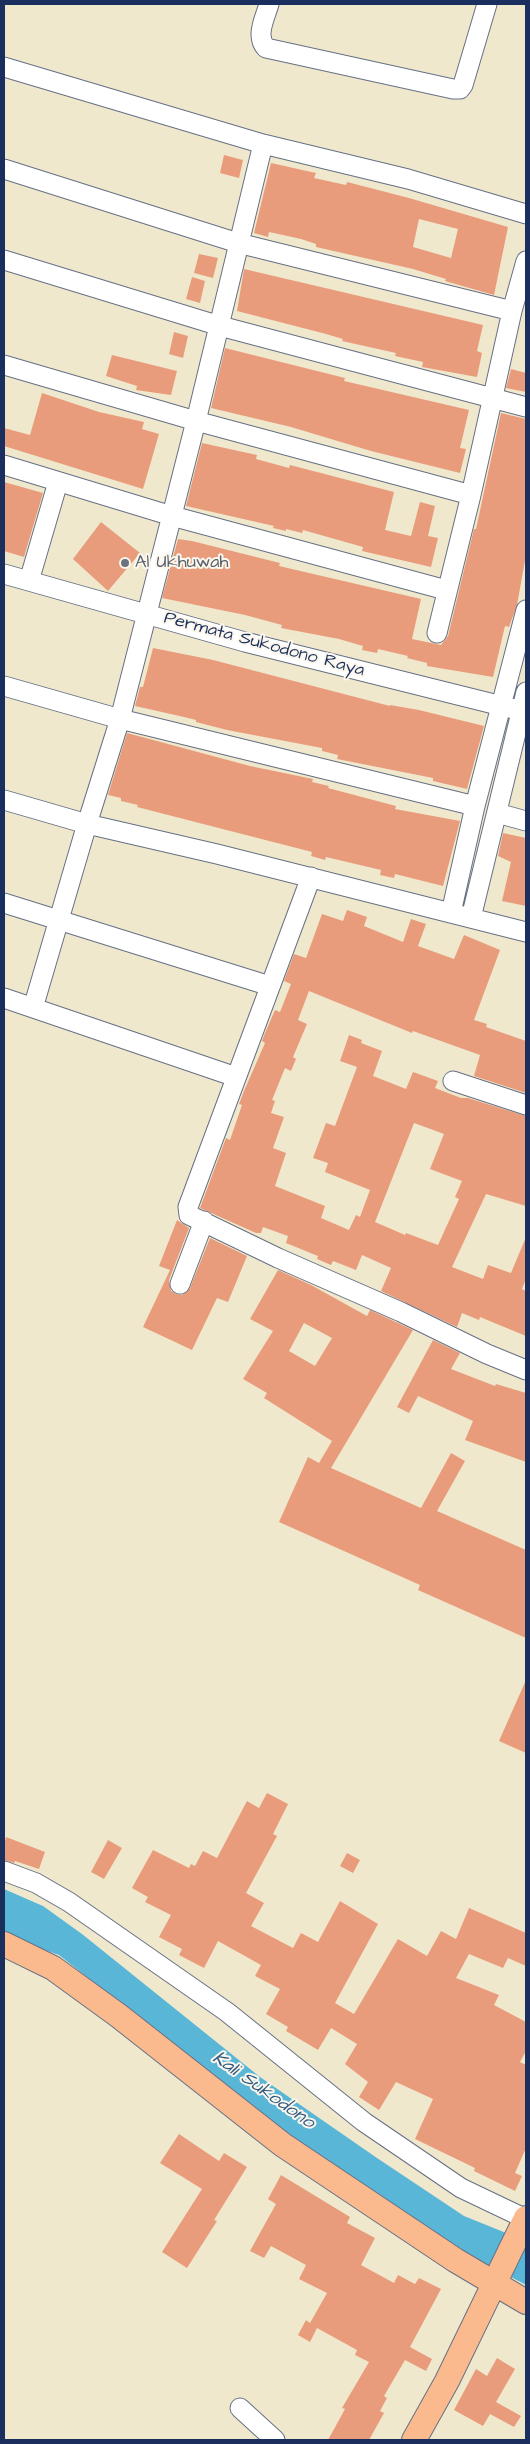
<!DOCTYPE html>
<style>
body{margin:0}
#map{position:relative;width:530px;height:2444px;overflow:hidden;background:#f0e8cd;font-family:"Architects Daughter",sans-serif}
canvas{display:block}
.frame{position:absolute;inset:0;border:5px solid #1b2f5e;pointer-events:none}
</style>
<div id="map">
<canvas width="530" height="2444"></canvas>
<div class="frame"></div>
</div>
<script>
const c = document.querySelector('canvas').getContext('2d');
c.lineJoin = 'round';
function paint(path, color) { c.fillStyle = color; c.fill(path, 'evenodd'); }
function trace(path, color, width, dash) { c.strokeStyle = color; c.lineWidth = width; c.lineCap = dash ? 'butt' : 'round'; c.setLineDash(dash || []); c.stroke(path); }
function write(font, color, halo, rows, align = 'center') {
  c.font = font + ' "Architects Daughter",sans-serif'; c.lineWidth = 4; c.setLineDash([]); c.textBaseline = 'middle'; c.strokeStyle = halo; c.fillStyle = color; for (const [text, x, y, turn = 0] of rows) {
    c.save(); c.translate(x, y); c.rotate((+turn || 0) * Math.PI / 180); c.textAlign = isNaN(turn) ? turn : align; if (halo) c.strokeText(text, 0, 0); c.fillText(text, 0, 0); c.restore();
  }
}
paint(new Path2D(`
 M 4,1889 L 43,1906 L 82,1934 L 260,2077 L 377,2158 L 464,2216 L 526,2241 L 526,2285 L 477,2259 L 314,2155 L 59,1955 L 4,1936 Z`), '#59b6d7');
paint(new Path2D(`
 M 224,155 L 243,160 L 239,178 L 220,173 Z
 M 271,163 L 316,173 L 314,178 L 346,185 L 347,182 L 409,198 L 508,227 L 494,295 L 445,281 L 446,279 L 413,269 L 316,247 L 316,244 L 301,239 L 269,232 L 268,237 L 254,233 ZM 419,219 L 458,229 L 451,258 L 413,247 Z
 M 199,254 L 218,258 L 213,278 L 194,273 Z
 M 244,269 L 483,325 L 477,351 L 482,353 L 477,377 L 422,367 L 423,362 L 395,356 L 396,353 L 342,341 L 343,339 L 326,334 L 237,311 Z
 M 192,277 L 205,281 L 200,303 L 186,299 Z
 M 174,332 L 188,336 L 183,358 L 169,354 Z
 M 225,348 L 345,378 L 344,381 L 469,410 L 460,448 L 466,449 L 460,473 L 371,451 L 291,427 L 211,408 Z
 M 112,355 L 177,371 L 171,395 L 136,390 L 137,386 L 106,376 Z
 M 511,369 L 526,373 L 526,392 L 506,388 Z
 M 42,393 L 99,412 L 144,422 L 142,429 L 159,434 L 143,489 L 4,446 L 4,428 L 30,435 Z
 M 501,413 L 526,419 L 526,555 L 517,605 L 509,627 L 505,626 L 493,677 L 427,666 L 427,663 L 407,658 L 408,656 L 378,649 L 377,653 L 362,650 L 363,646 L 339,639 L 281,628 L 282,625 L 245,615 L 162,598 L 178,539 L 192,541 L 280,563 L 279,566 L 421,599 L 412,639 L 441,645 L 448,636 L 474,529 L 476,529 Z
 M 202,443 L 257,455 L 256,459 L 289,468 L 290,465 L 394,492 L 385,530 L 411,536 L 420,502 L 435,506 L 428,536 L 438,538 L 431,567 L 362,551 L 363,547 L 303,530 L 302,533 L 286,529 L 286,531 L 273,528 L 274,526 L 186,506 Z
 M 4,482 L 43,493 L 24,557 L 4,551 Z
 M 101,522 L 140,553 L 108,591 L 73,559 Z
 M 153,648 L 213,660 L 390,706 L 390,705 L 419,710 L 484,726 L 467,789 L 433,781 L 433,778 L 337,759 L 338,755 L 322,751 L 322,748 L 227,730 L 196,722 L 196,720 L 184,717 L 135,706 L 140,687 L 143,687 Z
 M 127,733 L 250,766 L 313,779 L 312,782 L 329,786 L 328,788 L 396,806 L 395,809 L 460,821 L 443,886 L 395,874 L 394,878 L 380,875 L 381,870 L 326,857 L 325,860 L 311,856 L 312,852 L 137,807 L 138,805 L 121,801 L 121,798 L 108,795 Z
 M 503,833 L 526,838 L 526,906 L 502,901 L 511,862 L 498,856 Z
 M 347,910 L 367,917 L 364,926 L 403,942 L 411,919 L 426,924 L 418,946 L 454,959 L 464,935 L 500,950 L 474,1020 L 487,1024 L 486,1027 L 526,1041 L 526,1093 L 474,1076 L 480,1055 L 413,1031 L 412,1033 L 309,991 L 298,1020 L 307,1024 L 293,1057 L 296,1059 L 291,1071 L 285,1068 L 272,1100 L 275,1101 L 271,1113 L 284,1117 L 273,1148 L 286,1153 L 275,1186 L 325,1206 L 321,1218 L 349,1230 L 356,1215 L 360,1217 L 370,1190 L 325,1172 L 328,1163 L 313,1158 L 326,1123 L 335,1126 L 357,1067 L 340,1061 L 349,1035 L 362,1040 L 361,1043 L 382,1051 L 373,1076 L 406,1089 L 413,1072 L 438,1081 L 435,1088 L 461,1098 L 468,1098 L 526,1116 L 526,1206 L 486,1194 L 452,1267 L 483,1279 L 488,1265 L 511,1273 L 526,1237 L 526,1279 L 522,1289 L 526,1291 L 526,1336 L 480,1317 L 479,1320 L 462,1313 L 457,1327 L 381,1291 L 391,1268 L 362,1255 L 356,1270 L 333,1261 L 331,1265 L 317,1259 L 318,1256 L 286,1243 L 288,1236 L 263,1227 L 261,1233 L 256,1233 L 200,1208 L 226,1138 L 230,1140 L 242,1105 L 239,1104 L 244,1091 L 265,1043 L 262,1041 L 265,1033 L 275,1010 L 280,1012 L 291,984 L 284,981 L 294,954 L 306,958 L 322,914 L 343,921 ZM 414,1123 L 444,1134 L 430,1169 L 462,1181 L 455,1197 L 459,1199 L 438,1245 L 406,1233 L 405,1235 L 375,1222 Z
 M 177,1220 L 189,1228 L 169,1280 L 171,1291 L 176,1294 L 182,1295 L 190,1288 L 210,1238 L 247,1256 L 228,1302 L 217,1298 L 192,1350 L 143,1327 L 170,1270 L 159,1266 Z
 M 278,1270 L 311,1285 L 367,1316 L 370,1310 L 413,1330 L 331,1468 L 421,1508 L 451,1453 L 465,1461 L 437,1511 L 526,1550 L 526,1638 L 418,1590 L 420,1585 L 279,1522 L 308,1457 L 319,1463 L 332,1441 L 264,1398 L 267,1393 L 243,1379 L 273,1331 L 250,1319 ZM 304,1323 L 332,1338 L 315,1366 L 289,1351 Z
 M 433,1340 L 460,1353 L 451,1369 L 495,1386 L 496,1384 L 526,1393 L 526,1462 L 465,1440 L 473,1421 L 418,1396 L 409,1413 L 397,1407 Z
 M 526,1680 L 526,1753 L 499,1741 Z
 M 267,1793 L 288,1804 L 273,1834 L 277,1836 L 246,1893 L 264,1903 L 251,1926 L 293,1948 L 301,1933 L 318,1942 L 340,1901 L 378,1924 L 335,2003 L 354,2014 L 398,1939 L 427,1956 L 441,1931 L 456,1939 L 469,1908 L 526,1933 L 526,1966 L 508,1958 L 503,1968 L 469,1954 L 456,1978 L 499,1995 L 494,2005 L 526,2022 L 526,2051 L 520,2062 L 526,2065 L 526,2148 L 515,2173 L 522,2176 L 515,2191 L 474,2171 L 475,2168 L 415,2139 L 433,2099 L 396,2082 L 379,2110 L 359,2097 L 368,2082 L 345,2064 L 357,2044 L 331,2028 L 318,2050 L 286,2031 L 288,2027 L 266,2014 L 280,1989 L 255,1976 L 261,1965 L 218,1941 L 204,1968 L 179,1955 L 182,1949 L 159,1937 L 171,1915 L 145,1902 L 148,1897 L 132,1888 L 153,1850 L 189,1868 L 191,1864 L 195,1866 L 203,1851 L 217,1858 L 247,1801 L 259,1808 Z
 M 6,1837 L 45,1852 L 39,1869 L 15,1861 L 14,1863 L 4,1860 L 4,1845 Z
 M 108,1840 L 122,1848 L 104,1879 L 91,1872 Z
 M 347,1853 L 360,1860 L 353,1873 L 340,1866 Z
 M 179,2134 L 219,2161 L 224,2153 L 247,2167 L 214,2220 L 217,2221 L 187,2268 L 162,2252 L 202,2189 L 160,2163 Z
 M 281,2175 L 350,2217 L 347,2223 L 375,2238 L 361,2265 L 394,2283 L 398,2275 L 415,2284 L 419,2278 L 441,2289 L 410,2347 L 432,2359 L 426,2371 L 405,2360 L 384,2396 L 387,2398 L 380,2411 L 384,2413 L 369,2440 L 328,2440 L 345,2409 L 342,2408 L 369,2362 L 355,2355 L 357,2350 L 317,2328 L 310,2342 L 298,2335 L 306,2320 L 310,2323 L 327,2293 L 299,2279 L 306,2265 L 295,2259 L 271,2246 L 264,2258 L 250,2251 L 276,2204 L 268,2199 Z
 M 497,2358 L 515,2369 L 496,2402 L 521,2416 L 514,2427 L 490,2414 L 483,2426 L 454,2410 L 476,2369 L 487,2376 Z`), '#e99c7b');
const minor = new Path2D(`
 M 269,4 C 265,18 255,36 266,48 L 453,89 L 460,89 L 463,85 L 487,4
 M 4,67 L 263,144 L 408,179 L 526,214
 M 263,144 L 196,421 L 120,719 L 87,824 L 217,854 L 526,932
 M 4,169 L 238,243 L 512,311
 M 4,260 L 220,326 L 526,407
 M 4,365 L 196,421 L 471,495 L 512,311 L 526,261
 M 4,465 L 172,516 L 446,590
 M 4,574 L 245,642 L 526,712
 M 29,581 L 58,482
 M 437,633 L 471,495
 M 4,686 L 120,719 L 475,806
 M 4,800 L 87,824 L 33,1008
 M 497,813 L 526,821
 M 311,877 L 188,1207 L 189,1215 L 278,1258 L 401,1312 L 487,1354 L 526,1370
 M 4,903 L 270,986
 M 451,913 L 475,806 L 526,610
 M 471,918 L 526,692
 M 4,998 L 236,1077
 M 453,1081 L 526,1105
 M 180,1284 L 204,1221
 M 4,1871 L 36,1883 L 69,1902 L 227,2012 L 364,2122 L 461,2188 L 526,2219
 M 240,2408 L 275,2440`);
const major = new Path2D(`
 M 4,1944 L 53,1968 L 119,2016 L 283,2145 L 455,2260 L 526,2302
 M 414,2440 L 447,2381 L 526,2218`);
trace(minor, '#667085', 21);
trace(major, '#667085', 26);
trace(minor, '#fff', 19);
trace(major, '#fbba8d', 24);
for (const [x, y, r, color] of [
 [125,563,5,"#6b7280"]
]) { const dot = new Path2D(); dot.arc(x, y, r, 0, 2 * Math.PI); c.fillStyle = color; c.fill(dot); trace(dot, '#fbf7ec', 2); }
write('18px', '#5b616d', '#fbf7ec', [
 ["Al Ukhuwah",135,563]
], 'left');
write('18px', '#1b2f5e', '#fbf7ec', [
 ["Permata Sukodono Raya",264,645,15]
]);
write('italic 19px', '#2e5882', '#fbf7ec', [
 ["Kali Sukodono",263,2091,35]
]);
</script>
